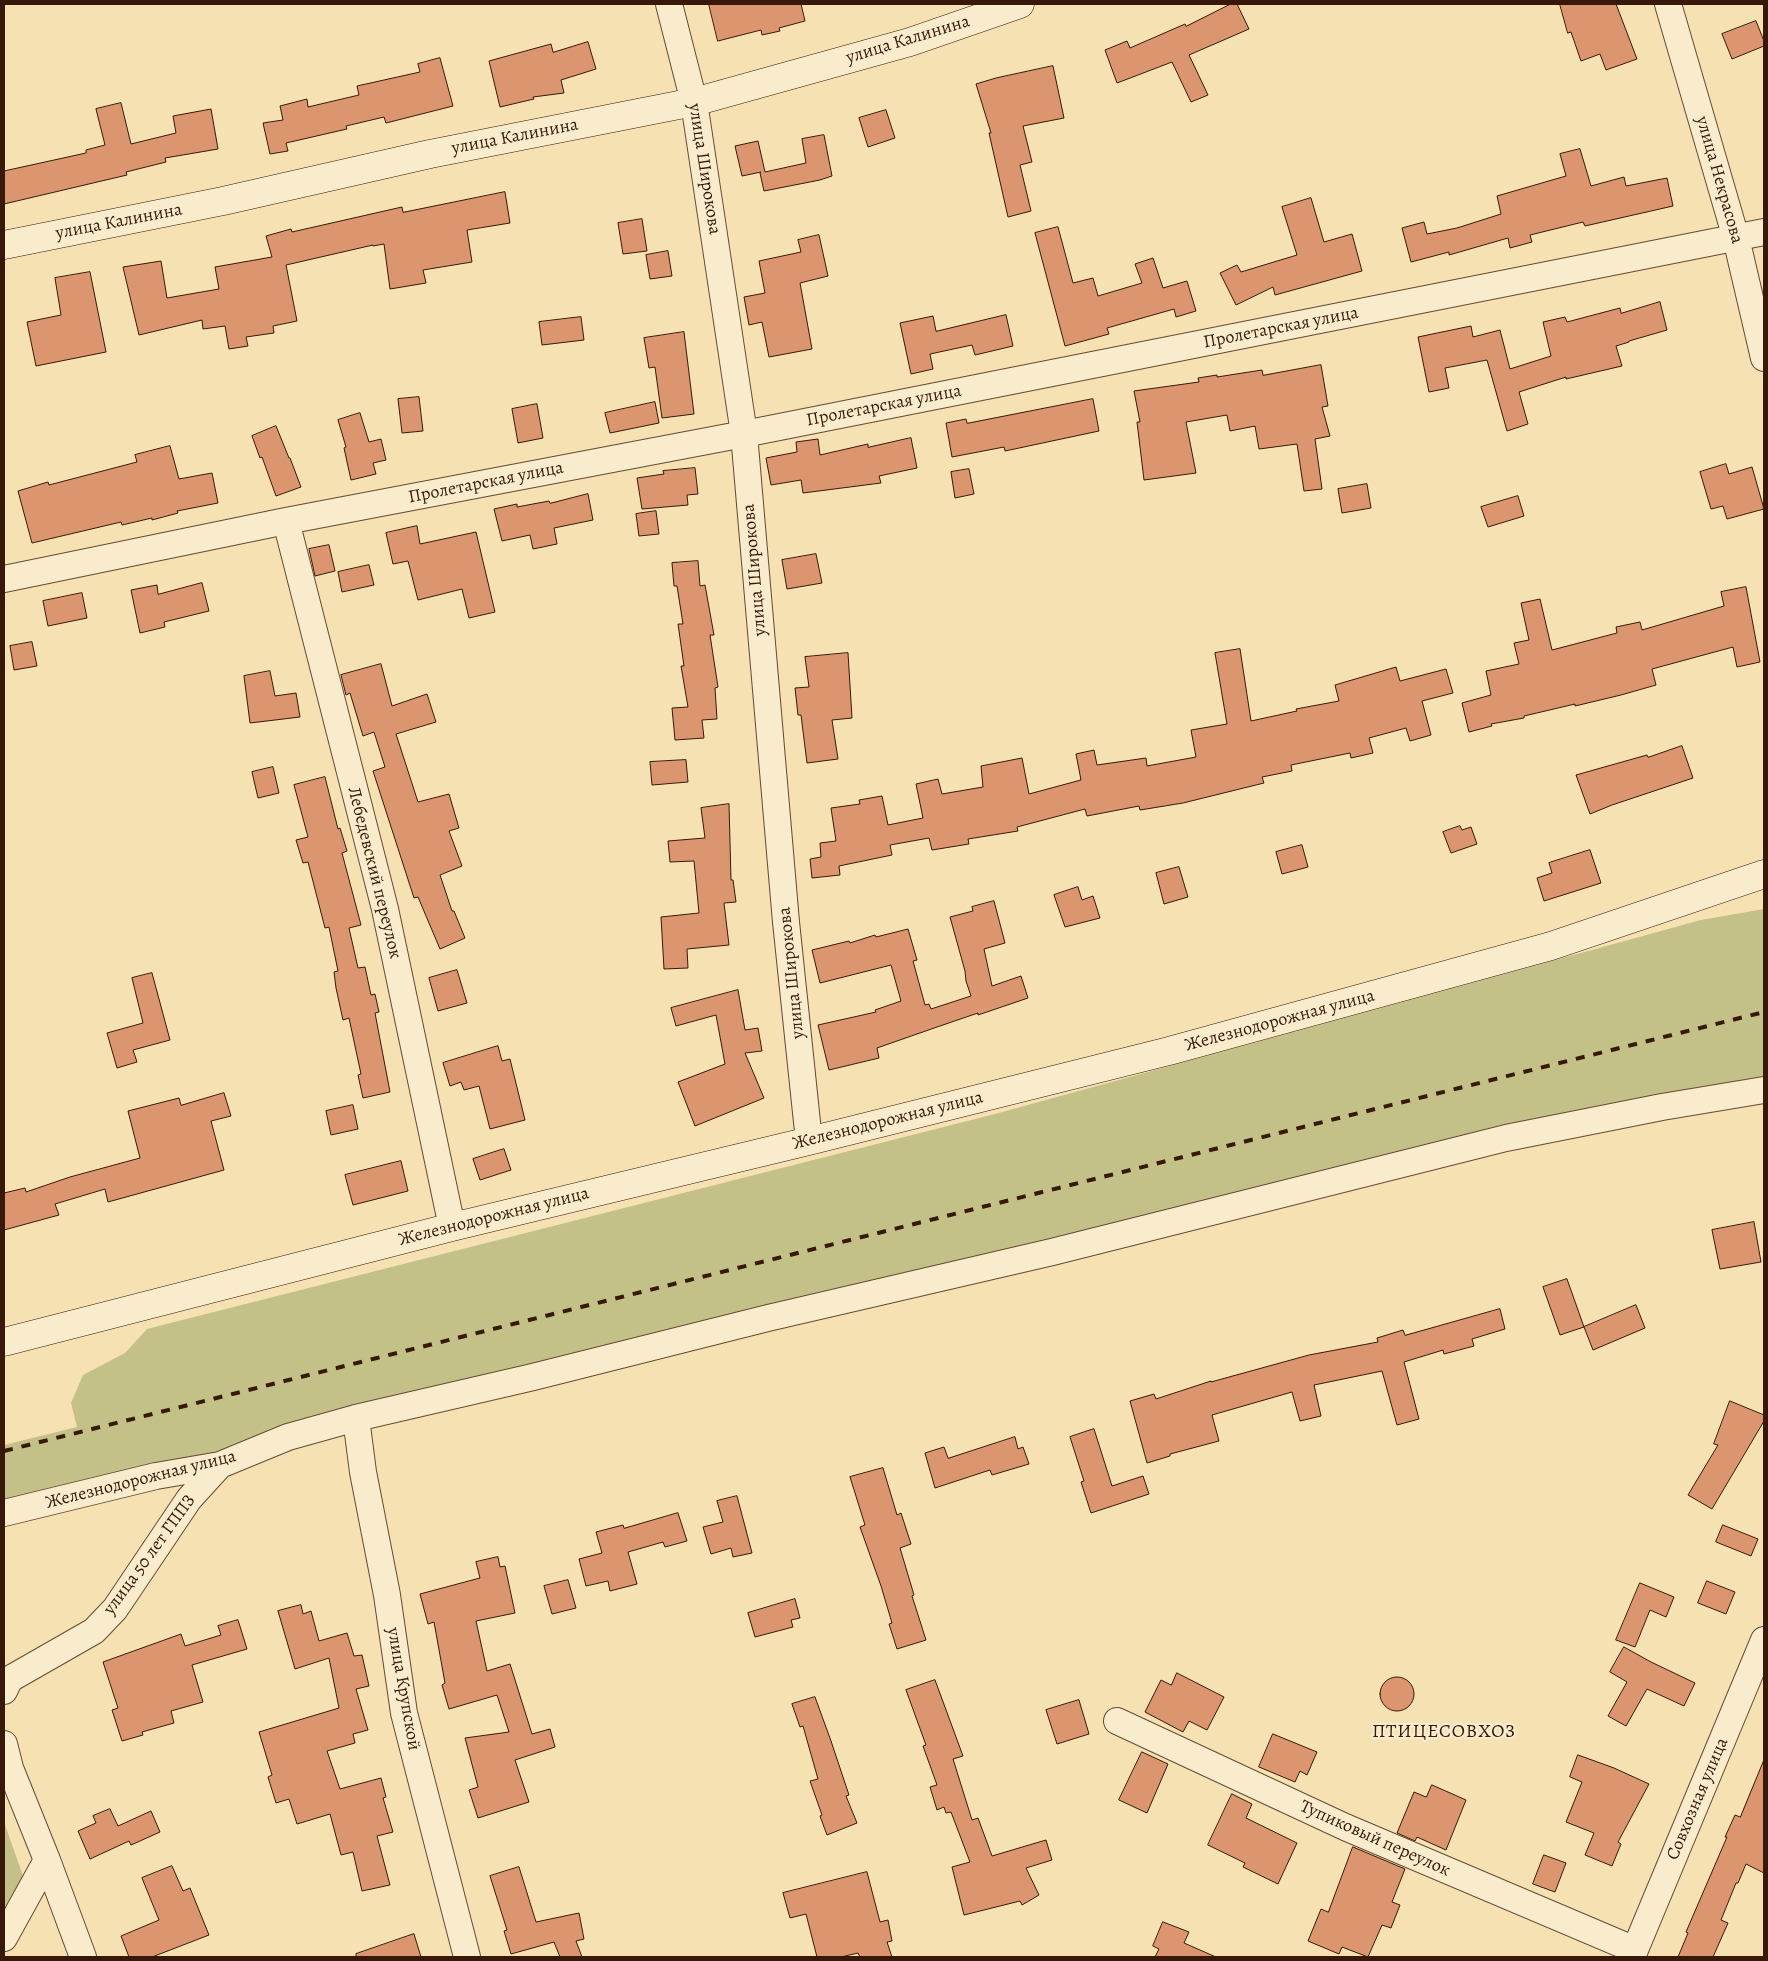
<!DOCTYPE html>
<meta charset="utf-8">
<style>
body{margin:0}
#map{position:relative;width:1768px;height:1961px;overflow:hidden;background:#f5e1b2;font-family:Alegreya,serif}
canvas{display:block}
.frame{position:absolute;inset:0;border:5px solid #371809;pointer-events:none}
</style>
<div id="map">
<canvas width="1768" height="1961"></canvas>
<div class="frame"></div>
</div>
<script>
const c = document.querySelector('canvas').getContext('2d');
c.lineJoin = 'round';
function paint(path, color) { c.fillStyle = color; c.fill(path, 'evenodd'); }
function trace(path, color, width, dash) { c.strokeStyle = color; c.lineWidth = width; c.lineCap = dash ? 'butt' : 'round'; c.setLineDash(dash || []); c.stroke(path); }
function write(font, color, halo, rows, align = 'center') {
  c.font = font + ' Alegreya,serif'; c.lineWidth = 4.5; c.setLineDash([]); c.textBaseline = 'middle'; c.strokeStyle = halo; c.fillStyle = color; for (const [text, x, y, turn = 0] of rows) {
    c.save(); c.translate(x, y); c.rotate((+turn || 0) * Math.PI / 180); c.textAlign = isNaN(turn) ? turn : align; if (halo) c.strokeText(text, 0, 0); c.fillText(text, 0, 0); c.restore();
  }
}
paint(new Path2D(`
 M 1764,909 L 1764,1090 L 1662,1107 L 4,1513 L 4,1445 L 77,1427 L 71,1403 L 83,1375 L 125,1353 L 147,1329 L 995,1114 L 1701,920 Z
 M 4,1822 L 29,1893 L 4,1938 Z`), '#c3c187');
const building = new Path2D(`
 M 709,4 L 801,4 L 805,21 L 779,28 L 780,31 L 762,35 L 761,30 L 718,41 Z
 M 1231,4 L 1237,4 L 1249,29 L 1189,55 L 1208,95 L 1191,102 L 1172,62 L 1117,83 L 1105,50 L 1127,41 L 1130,48 L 1185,24 L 1186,26 Z
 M 1560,4 L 1616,4 L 1637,59 L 1606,70 L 1600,54 L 1581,61 L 1571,32 L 1568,33 Z
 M 1756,21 L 1764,41 L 1764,46 L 1732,59 L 1722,34 Z
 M 588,42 L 596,69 L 561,80 L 564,93 L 533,97 L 534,99 L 500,107 L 489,61 L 551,44 L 553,52 Z
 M 440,58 L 453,106 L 386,123 L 384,117 L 346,126 L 347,129 L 286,143 L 288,151 L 270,154 L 263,123 L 283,120 L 280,106 L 307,99 L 308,107 L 359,95 L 357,86 L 420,72 L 418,64 Z
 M 1053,66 L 1064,118 L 1023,126 L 1032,162 L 1020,165 L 1031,211 L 1008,217 L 989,133 L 991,133 L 976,84 L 996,78 Z
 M 121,103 L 131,144 L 176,133 L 173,116 L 211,109 L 218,149 L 165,158 L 166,162 L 126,172 L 127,175 L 4,204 L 4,171 L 86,153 L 86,150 L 105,145 L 96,109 Z
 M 886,110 L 895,138 L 868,147 L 859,118 Z
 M 824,135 L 832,176 L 820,180 L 764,191 L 760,173 L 761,172 L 742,176 L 735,146 L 758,141 L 765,172 L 806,163 L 802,139 Z
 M 1580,149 L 1591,186 L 1624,177 L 1626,186 L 1667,178 L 1673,206 L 1585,226 L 1583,222 L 1530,235 L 1532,242 L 1510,248 L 1508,238 L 1449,255 L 1449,252 L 1411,262 L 1402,228 L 1424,222 L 1427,234 L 1457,228 L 1501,214 L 1497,196 L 1566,176 L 1560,154 Z
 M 505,192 L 510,223 L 467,230 L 472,262 L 423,270 L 426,283 L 390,289 L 384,244 L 373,246 L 373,245 L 286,265 L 297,321 L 273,326 L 274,333 L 246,337 L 248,346 L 229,349 L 225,326 L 203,329 L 202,320 L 139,335 L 123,267 L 161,261 L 167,298 L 219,289 L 215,267 L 272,257 L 266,236 L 291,229 L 292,232 L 402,207 L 403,212 Z
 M 1311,198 L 1324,242 L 1352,234 L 1362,271 L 1275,295 L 1273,287 L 1236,305 L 1220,273 L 1237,265 L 1241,272 L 1297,255 L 1282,207 Z
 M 642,219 L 647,251 L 623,254 L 618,223 Z
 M 1058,227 L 1073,283 L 1093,278 L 1098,296 L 1142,283 L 1135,264 L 1153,258 L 1163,288 L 1187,281 L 1196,311 L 1176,317 L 1174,309 L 1107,328 L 1109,334 L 1065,346 L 1035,233 Z
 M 819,235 L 828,276 L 800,283 L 812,349 L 769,357 L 762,322 L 749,325 L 744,297 L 765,293 L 759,261 L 801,252 L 798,240 Z
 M 668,251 L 672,276 L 650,279 L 646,255 Z
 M 90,272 L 106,352 L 36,366 L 27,322 L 61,315 L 55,278 Z
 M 1660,302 L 1667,330 L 1629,341 L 1629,342 L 1616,346 L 1622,366 L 1566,379 L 1566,377 L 1519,392 L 1528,424 L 1507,431 L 1487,360 L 1445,368 L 1449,388 L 1429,392 L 1418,337 L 1471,326 L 1473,337 L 1500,330 L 1510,369 L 1551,356 L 1543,322 L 1565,317 L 1567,322 L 1620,308 L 1621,313 Z
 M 1006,315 L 1013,346 L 975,355 L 972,345 L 930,354 L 933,369 L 911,374 L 900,323 L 933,316 L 936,331 Z
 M 581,317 L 584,340 L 542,345 L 539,322 Z
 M 684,332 L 694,414 L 662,418 L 655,367 L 649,368 L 644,338 Z
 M 1321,365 L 1328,406 L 1322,407 L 1330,436 L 1315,439 L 1322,489 L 1304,491 L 1297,444 L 1259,449 L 1255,426 L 1230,431 L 1227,415 L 1186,422 L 1196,473 L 1144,480 L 1137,422 L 1140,422 L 1134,391 L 1199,382 L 1198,378 L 1217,375 L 1217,377 L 1262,370 L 1263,375 Z
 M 419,397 L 423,431 L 402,433 L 398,399 Z
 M 1093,399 L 1099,431 L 1005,451 L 1004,447 L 952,457 L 946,423 L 966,419 L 967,423 Z
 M 655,402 L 659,423 L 610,433 L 605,413 Z
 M 537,404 L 543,438 L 518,443 L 512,409 Z
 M 360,413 L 369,442 L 381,439 L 386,460 L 373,463 L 376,474 L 351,480 L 344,448 L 346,447 L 338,420 Z
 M 276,426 L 289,458 L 290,458 L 301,487 L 276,496 L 262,457 L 260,458 L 252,436 Z
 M 911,438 L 917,468 L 879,476 L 881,483 L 803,493 L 801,480 L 771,485 L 766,458 L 797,452 L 796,442 L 818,439 L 820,455 L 868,444 L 868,447 Z
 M 170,446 L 179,479 L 212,473 L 218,503 L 177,511 L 178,513 L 152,520 L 152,518 L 122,525 L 121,522 L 32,543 L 18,491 L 48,482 L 49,485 L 137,462 L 135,455 Z
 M 1726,464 L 1729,474 L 1752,467 L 1764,509 L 1727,519 L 1723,506 L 1711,509 L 1700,472 Z
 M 695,468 L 698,494 L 687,495 L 688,505 L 642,509 L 637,478 L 664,474 L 663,471 Z
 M 969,469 L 974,494 L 955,498 L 951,472 Z
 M 1367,484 L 1371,508 L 1342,513 L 1338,489 Z
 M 588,494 L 593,520 L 554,528 L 557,544 L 533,549 L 530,535 L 502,541 L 494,509 L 517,504 L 517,507 L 549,501 L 550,503 Z
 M 1518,496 L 1524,516 L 1488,527 L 1481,507 Z
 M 656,511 L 659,534 L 639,536 L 636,514 Z
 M 417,526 L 420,544 L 476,532 L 495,612 L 469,618 L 462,589 L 418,600 L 408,561 L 393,564 L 386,533 Z
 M 329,545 L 335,571 L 315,576 L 309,549 Z
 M 816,554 L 822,583 L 787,589 L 782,560 Z
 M 698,561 L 700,586 L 705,585 L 714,635 L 710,635 L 718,687 L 715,688 L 717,719 L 702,720 L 704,738 L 675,740 L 672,708 L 688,707 L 681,666 L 684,666 L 678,624 L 683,624 L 677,586 L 674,586 L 672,563 Z
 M 369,565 L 374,585 L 342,592 L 338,572 Z
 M 202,583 L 209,611 L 164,622 L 165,627 L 140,633 L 131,590 L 157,585 L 158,594 Z
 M 1746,587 L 1760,662 L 1737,667 L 1733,647 L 1652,669 L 1656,685 L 1621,695 L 1575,706 L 1575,704 L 1524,716 L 1524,718 L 1491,724 L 1492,726 L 1469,732 L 1462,703 L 1491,695 L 1486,671 L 1519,664 L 1514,643 L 1529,640 L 1521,603 L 1540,599 L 1552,650 L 1617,633 L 1616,627 L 1640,622 L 1642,630 L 1724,606 L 1721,592 Z
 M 82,593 L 87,618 L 48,626 L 43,601 Z
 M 32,642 L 37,666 L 14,670 L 10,646 Z
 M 1240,649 L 1251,721 L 1297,711 L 1296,709 L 1339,701 L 1335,685 L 1396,667 L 1400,681 L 1446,669 L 1453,693 L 1422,701 L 1431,735 L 1410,741 L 1406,728 L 1369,738 L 1373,753 L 1351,758 L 1350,753 L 1291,765 L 1292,771 L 1262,777 L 1264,783 L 1183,803 L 1140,810 L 1139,806 L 1087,816 L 1085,809 L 1017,827 L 1018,831 L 968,839 L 969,844 L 932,850 L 929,838 L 890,845 L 892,855 L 839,866 L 840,875 L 812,878 L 810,859 L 821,857 L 820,843 L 836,841 L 831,808 L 860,804 L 859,800 L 882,796 L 888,825 L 923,818 L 916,784 L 938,779 L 942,794 L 983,787 L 981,766 L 1022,758 L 1029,794 L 1081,780 L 1076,754 L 1094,750 L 1097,765 L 1146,758 L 1147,766 L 1196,757 L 1191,730 L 1227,724 L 1215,653 Z
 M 848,653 L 852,718 L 832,720 L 838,759 L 807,763 L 801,715 L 798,715 L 795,688 L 809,687 L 805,657 Z
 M 381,664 L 392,706 L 427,694 L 436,722 L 396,734 L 418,802 L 449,794 L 459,828 L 449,831 L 462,866 L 440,875 L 452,911 L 454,911 L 465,938 L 440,949 L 418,897 L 414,898 L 373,771 L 385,767 L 374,732 L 363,736 L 350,693 L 346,695 L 341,675 Z
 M 270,671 L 275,696 L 296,693 L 300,717 L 250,723 L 244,676 Z
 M 1682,746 L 1693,778 L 1612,805 L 1590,814 L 1576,775 L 1647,755 L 1648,757 Z
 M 686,760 L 688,782 L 652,785 L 650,762 Z
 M 273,767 L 279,793 L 258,798 L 252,772 Z
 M 325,777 L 338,829 L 340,828 L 347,851 L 342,853 L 361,925 L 349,928 L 358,968 L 365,967 L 371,995 L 375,994 L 379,1012 L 375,1013 L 390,1092 L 363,1098 L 358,1075 L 361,1074 L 349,1018 L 343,1020 L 336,988 L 334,972 L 338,971 L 329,927 L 325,928 L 308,862 L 303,863 L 296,840 L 308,837 L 294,785 Z
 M 729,804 L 731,880 L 733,880 L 736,902 L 724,903 L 729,945 L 687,949 L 688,968 L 664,969 L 661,917 L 699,913 L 694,861 L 670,862 L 668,841 L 705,838 L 701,808 Z
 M 1460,826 L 1462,830 L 1471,827 L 1477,844 L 1451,853 L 1443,832 Z
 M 1302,845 L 1308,867 L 1282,874 L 1276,852 Z
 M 1590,850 L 1601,883 L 1544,901 L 1537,878 L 1552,873 L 1549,863 Z
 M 1179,867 L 1188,897 L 1164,904 L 1156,873 Z
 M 1078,887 L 1082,900 L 1093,896 L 1100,918 L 1065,927 L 1054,895 Z
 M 994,901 L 1005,943 L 984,949 L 992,986 L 1021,976 L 1028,998 L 978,1015 L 978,1013 L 937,1027 L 877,1048 L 879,1058 L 829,1070 L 818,1025 L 876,1012 L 875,1010 L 901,1001 L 891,965 L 820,983 L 812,950 L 849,941 L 850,943 L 875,935 L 876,937 L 908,929 L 917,960 L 913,961 L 925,1005 L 929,1004 L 931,1009 L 971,996 L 966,981 L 965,971 L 950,917 L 973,911 L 972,907 Z
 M 457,970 L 467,1003 L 438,1011 L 429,978 Z
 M 152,973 L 170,1040 L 133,1050 L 137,1062 L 117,1068 L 107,1033 L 143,1023 L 132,978 Z
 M 738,990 L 745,1030 L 758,1028 L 762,1051 L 745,1053 L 764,1098 L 695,1126 L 678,1082 L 725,1064 L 716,1015 L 676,1026 L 671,1008 Z
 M 498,1046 L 502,1061 L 510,1059 L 525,1120 L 490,1129 L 479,1086 L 464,1090 L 461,1082 L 450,1086 L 443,1063 Z
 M 224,1093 L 231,1116 L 211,1121 L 224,1170 L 108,1202 L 105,1189 L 55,1204 L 59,1215 L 4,1230 L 4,1193 L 25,1188 L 26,1192 L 70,1177 L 140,1158 L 128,1111 L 179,1098 L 181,1105 Z
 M 353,1105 L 358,1129 L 331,1135 L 326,1111 Z
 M 504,1149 L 511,1170 L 480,1180 L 473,1159 Z
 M 401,1161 L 408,1191 L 353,1205 L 345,1175 Z
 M 1754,1222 L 1761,1262 L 1720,1269 L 1712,1230 Z
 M 1567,1279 L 1584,1327 L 1560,1335 L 1543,1287 Z
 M 1636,1305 L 1645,1328 L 1593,1350 L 1584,1327 Z
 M 1500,1309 L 1505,1329 L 1472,1339 L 1474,1346 L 1444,1354 L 1443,1350 L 1404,1362 L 1419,1419 L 1397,1425 L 1382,1371 L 1314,1385 L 1321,1416 L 1300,1421 L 1292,1392 L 1212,1415 L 1219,1441 L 1170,1454 L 1170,1456 L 1147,1463 L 1130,1401 L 1154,1394 L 1156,1399 L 1211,1381 L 1211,1382 L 1309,1355 L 1378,1342 L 1377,1338 L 1403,1330 L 1405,1335 Z
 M 1730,1401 L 1764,1415 L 1764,1421 L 1712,1509 L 1688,1495 L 1718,1445 L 1714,1444 Z
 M 1094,1429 L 1112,1486 L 1143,1476 L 1149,1494 L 1091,1513 L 1081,1482 L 1084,1481 L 1070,1437 Z
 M 1015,1437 L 1018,1449 L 1023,1447 L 1029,1464 L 992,1475 L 990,1470 L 935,1488 L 925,1453 L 944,1447 L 948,1458 Z
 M 883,1468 L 897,1515 L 901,1513 L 911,1544 L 900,1548 L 914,1595 L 912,1596 L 926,1640 L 897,1649 L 889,1624 L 892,1623 L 881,1586 L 860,1527 L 865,1525 L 850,1477 Z
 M 737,1496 L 752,1553 L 733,1557 L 731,1548 L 711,1554 L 703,1527 L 723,1522 L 717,1501 Z
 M 678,1513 L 687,1541 L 665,1547 L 663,1542 L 628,1552 L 637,1584 L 610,1591 L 608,1581 L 586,1586 L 579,1559 L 602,1553 L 596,1532 L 623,1525 L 624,1528 Z
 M 1723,1525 L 1758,1539 L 1751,1556 L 1716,1542 Z
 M 498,1557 L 500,1567 L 505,1566 L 515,1613 L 476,1621 L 487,1671 L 510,1664 L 532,1734 L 550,1729 L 555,1747 L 515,1760 L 529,1802 L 478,1818 L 469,1790 L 478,1787 L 465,1738 L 509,1732 L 497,1695 L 449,1709 L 442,1685 L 445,1683 L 434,1622 L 428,1624 L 420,1594 L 480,1578 L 476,1562 Z
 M 568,1580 L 576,1608 L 552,1614 L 544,1586 Z
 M 1707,1581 L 1735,1592 L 1726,1614 L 1698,1603 Z
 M 1640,1583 L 1674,1597 L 1666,1617 L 1650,1610 L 1635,1647 L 1616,1640 Z
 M 795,1599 L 800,1618 L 791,1620 L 793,1627 L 755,1637 L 748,1613 Z
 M 301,1605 L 303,1614 L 311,1611 L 319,1641 L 347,1633 L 354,1656 L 362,1655 L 369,1686 L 356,1689 L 368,1730 L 353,1734 L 355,1743 L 327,1751 L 340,1789 L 381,1778 L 386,1797 L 383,1798 L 393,1832 L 377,1836 L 390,1885 L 362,1891 L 353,1852 L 341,1855 L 330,1814 L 297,1824 L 289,1799 L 276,1803 L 268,1777 L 272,1775 L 259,1732 L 339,1708 L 329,1658 L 295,1669 L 278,1611 Z
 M 238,1620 L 247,1649 L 192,1665 L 203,1702 L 171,1711 L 174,1723 L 142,1732 L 143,1735 L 122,1741 L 112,1710 L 118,1708 L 103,1662 L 181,1634 L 185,1646 L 221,1635 L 218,1626 Z
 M 1624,1647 L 1651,1662 L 1695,1683 L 1684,1706 L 1647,1689 L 1626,1726 L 1608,1716 L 1627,1682 L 1610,1672 Z
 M 1177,1673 L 1224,1697 L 1207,1730 L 1189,1721 L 1183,1732 L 1145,1712 L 1161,1680 L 1171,1685 Z
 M1380 1694a17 17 0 1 1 34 0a17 17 0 1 1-34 0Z
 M 935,1680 L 963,1756 L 953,1759 L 972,1820 L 978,1818 L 992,1856 L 1046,1840 L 1052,1860 L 1026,1868 L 1039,1895 L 1022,1905 L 1020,1901 L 964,1915 L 952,1867 L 970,1862 L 951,1812 L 946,1813 L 944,1807 L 937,1810 L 930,1787 L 937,1785 L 923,1746 L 926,1745 L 906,1690 Z
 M 815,1697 L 831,1741 L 849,1795 L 846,1796 L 857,1823 L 827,1835 L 820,1816 L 822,1815 L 810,1781 L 818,1779 L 803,1726 L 800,1727 L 792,1704 Z
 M 1079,1700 L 1089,1734 L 1057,1744 L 1046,1710 Z
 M 1273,1734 L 1317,1752 L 1307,1775 L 1300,1771 L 1295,1782 L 1259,1767 Z
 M 1142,1752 L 1168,1764 L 1147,1813 L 1119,1800 Z
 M 1578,1755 L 1614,1768 L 1649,1784 L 1618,1842 L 1621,1844 L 1612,1866 L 1585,1855 L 1594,1833 L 1566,1822 L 1582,1782 L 1570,1777 Z
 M 1764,1760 L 1764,1873 L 1746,1864 L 1738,1883 L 1736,1883 L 1721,1920 L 1728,1923 L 1713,1957 L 1678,1957 L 1688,1933 L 1686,1932 L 1727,1837 L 1725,1837 L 1735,1815 L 1740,1817 Z
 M 1432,1785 L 1466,1800 L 1446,1850 L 1417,1837 L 1415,1841 L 1397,1833 L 1414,1792 L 1426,1797 Z
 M 1232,1794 L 1252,1804 L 1246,1818 L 1297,1843 L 1278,1884 L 1243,1867 L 1245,1863 L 1208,1845 Z
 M 110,1809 L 118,1826 L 151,1811 L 160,1832 L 131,1845 L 129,1841 L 90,1859 L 78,1831 L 96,1823 L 93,1816 Z
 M 1353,1847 L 1405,1869 L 1392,1902 L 1400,1905 L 1391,1928 L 1382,1925 L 1368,1957 L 1342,1947 L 1339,1954 L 1308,1941 L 1321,1909 L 1328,1912 Z
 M 1544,1855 L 1566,1863 L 1555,1892 L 1533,1884 Z
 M 172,1866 L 183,1891 L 190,1888 L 209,1935 L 152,1957 L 129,1957 L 121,1936 L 159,1920 L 142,1878 Z
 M 519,1867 L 536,1922 L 579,1913 L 584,1939 L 576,1941 L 582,1957 L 560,1957 L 554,1942 L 511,1954 L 504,1931 L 507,1930 L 490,1876 Z
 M 867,1872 L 880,1922 L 888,1920 L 892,1941 L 887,1942 L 892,1957 L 860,1957 L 858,1953 L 841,1957 L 817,1957 L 806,1914 L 790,1918 L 783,1893 Z
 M 1163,1922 L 1189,1932 L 1184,1943 L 1216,1957 L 1155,1957 L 1159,1949 L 1153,1946 Z
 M 414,1934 L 421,1957 L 356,1957 L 356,1954 Z`);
paint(building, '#db9670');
trace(building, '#371809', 1);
const street = new Path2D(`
 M 669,4 L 694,102 L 744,434 L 786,922 L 809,1141
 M 1668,4 L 1736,238 L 1764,358
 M 286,521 L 385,909 L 452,1227
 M 4,579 L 286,521 L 744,434 L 1764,232
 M 356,1418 L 363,1472 L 387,1595 L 404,1713 L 467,1957
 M 4,1513 L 156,1476 L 220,1465 L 288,1437 L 356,1418 L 533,1377 L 768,1318 L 1052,1252 L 1506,1138 L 1662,1107 L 1764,1090
 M 4,1691 L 10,1679 L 94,1631 L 115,1609 L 189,1499 L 220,1465
 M 1117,1721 L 1345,1827 L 1635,1950
 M 4,1744 L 10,1768 L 47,1860 L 83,1957
 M 4,1938 L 47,1860
 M 1632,1957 L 1764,1640`);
const secondary = new Path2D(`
 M 4,245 L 223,201 L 430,154 L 694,102 L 910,42 L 1020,4
 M 4,1342 L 452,1227 L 809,1141 L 1169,1051 L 1551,946 L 1764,874`);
trace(street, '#664a33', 28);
trace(secondary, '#371809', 29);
trace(street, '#f8eccd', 26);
trace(secondary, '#f8eccd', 28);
trace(new Path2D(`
 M 4,1451 L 1764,1012`), '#371809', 4, [9, 9]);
write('18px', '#371809', '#f8eccd', [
 ["улица Калинина",908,40,-17],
 ["улица Калинина",515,137,-11],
 ["улица Широкова",704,169,81],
 ["улица Некрасова",1719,180,74],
 ["улица Калинина",119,222,-11],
 ["Пролетарская улица",1281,328,-11],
 ["Пролетарская улица",884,406,-11],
 ["Пролетарская улица",486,483,-11],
 ["улица Широкова",755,570,-95],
 ["Лебедевский переулок",374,873,76],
 ["улица Широкова",792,973,-96],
 ["Железнодорожная улица",1280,1021,-15],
 ["Железнодорожная улица",888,1121,-14],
 ["Железнодорожная улица",494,1217,-14],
 ["Железнодорожная улица",141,1480,-14],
 ["улица 50 лет ГППЗ",150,1555,-54],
 ["улица Крупской",403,1689,80],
 ["Совхозная улица",1698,1799,-67],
 ["Тупиковый переулок",1375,1839,24]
]);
c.letterSpacing = '1px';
write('19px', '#371809', '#f8eccd', [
 ["ПТИЦЕСОВХОЗ",1444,1732]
]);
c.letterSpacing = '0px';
</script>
